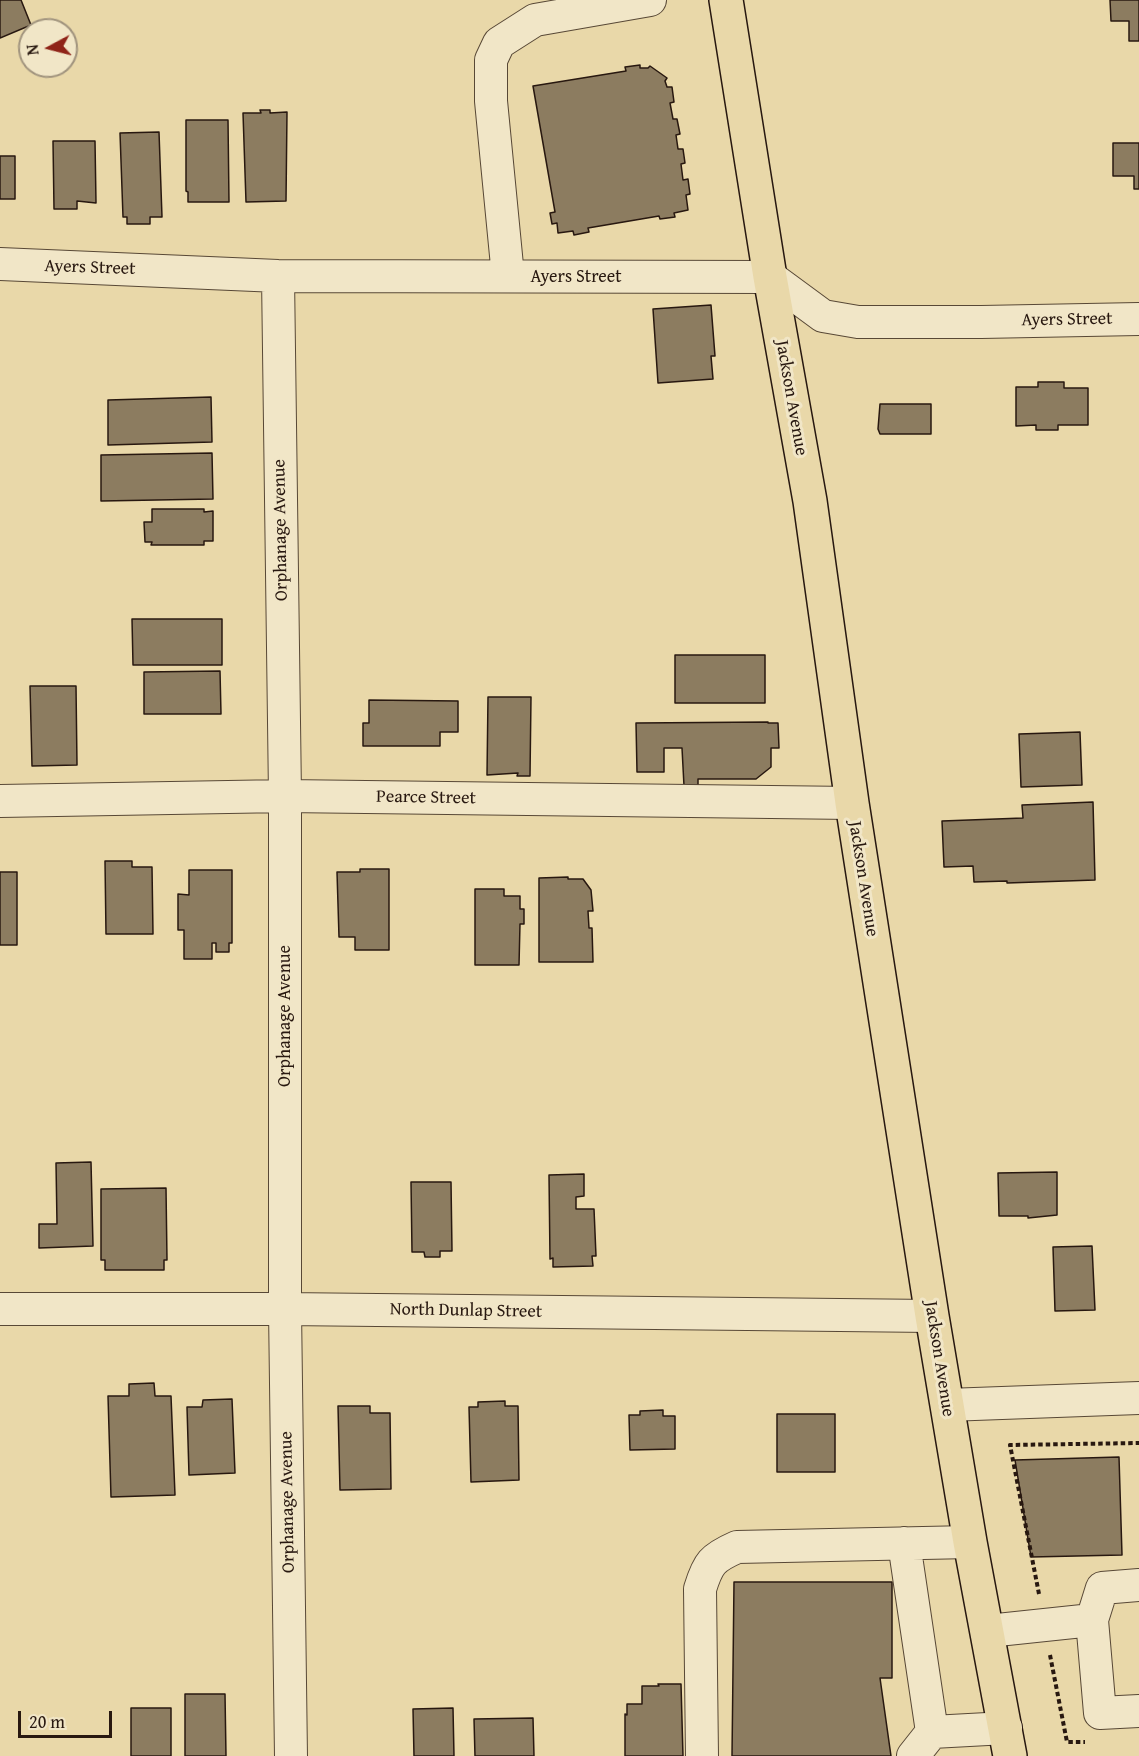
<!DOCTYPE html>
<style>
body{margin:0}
#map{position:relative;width:1139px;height:1756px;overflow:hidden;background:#e9d8a9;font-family:"Gentium Book Plus",serif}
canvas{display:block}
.north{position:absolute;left:18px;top:18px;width:60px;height:60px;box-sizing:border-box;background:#f1e6c7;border:2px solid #a1947e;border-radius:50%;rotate:263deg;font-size:16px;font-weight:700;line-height:24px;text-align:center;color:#281810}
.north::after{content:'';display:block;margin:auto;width:21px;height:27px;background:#8f2418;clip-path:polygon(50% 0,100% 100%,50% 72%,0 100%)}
.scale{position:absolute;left:18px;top:1711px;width:94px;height:27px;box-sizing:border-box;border:3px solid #281810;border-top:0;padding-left:8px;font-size:18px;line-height:21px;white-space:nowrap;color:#281810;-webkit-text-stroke:4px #f1e6c7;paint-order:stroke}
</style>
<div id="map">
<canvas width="1139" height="1756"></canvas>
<div class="north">N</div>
<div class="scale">20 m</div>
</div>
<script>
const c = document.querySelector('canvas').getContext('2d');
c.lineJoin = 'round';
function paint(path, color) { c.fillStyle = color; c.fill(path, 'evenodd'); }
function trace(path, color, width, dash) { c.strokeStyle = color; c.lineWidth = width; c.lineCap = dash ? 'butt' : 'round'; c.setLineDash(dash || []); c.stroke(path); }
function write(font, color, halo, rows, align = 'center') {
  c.font = font + ' "Gentium Book Plus",serif'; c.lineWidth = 6; c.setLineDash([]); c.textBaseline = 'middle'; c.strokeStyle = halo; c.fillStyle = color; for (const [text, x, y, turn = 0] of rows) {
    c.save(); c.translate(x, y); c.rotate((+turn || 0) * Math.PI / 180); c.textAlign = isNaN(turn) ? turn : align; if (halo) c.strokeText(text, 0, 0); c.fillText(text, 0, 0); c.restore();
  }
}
const building = new Path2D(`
 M 0,0 L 21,0 L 31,25 L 0,38 Z
 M 1110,0 L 1139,0 L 1139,41 L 1129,41 L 1129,21 L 1111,21 Z
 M 640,65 L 640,68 L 648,68 L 650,66 L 667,78 L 665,81 L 667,87 L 672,87 L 674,102 L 670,103 L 673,119 L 677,119 L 680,134 L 676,135 L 678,149 L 683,149 L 685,163 L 681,164 L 683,180 L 688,179 L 690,194 L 686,195 L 688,210 L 674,213 L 675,217 L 660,219 L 659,216 L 588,228 L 589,232 L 574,235 L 573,231 L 558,233 L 557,223 L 552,224 L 550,213 L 555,212 L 533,86 L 626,71 L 625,67 Z
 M 260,110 L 270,110 L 270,113 L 287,112 L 286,201 L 246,202 L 243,113 L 261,113 Z
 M 186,120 L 228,120 L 229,202 L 188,202 L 188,192 L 186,191 Z
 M 159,132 L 162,217 L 150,217 L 150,224 L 127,224 L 127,217 L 123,217 L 120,133 Z
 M 53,141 L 95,141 L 96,203 L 77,201 L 77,209 L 54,209 Z
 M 1113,143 L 1139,143 L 1139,189 L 1134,189 L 1134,176 L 1113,176 Z
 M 0,156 L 15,156 L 15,199 L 0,199 Z
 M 711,305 L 715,356 L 711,356 L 713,379 L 658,383 L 653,309 Z
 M 1038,382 L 1064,382 L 1064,388 L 1088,388 L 1088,425 L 1058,425 L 1058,430 L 1036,430 L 1036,425 L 1016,426 L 1016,387 L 1038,387 Z
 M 211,397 L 212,442 L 108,445 L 108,400 Z
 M 880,404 L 931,404 L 931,434 L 880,434 L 878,429 Z
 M 212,453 L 213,499 L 101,501 L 101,455 Z
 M 152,509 L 204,509 L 204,512 L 213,511 L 213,541 L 204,541 L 204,545 L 151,545 L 152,542 L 145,542 L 144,522 L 152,522 Z
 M 132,619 L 222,619 L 222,665 L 133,665 Z
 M 675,655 L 765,655 L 765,703 L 675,703 Z
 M 220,671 L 221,714 L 144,714 L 144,672 Z
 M 30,686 L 76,686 L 77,765 L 32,766 Z
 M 488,697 L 531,697 L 530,776 L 517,776 L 518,773 L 487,775 Z
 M 369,700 L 458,701 L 458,732 L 440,732 L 440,746 L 363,746 L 363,723 L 369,723 Z
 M 768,722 L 768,723 L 778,723 L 779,748 L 771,748 L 771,767 L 756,779 L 698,779 L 698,786 L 684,786 L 682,748 L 664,748 L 664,772 L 637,772 L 636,723 Z
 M 1080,732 L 1082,785 L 1021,787 L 1019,734 Z
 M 1093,802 L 1095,880 L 1007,883 L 1007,881 L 974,882 L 973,866 L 944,867 L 942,821 L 1023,818 L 1022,805 Z
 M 105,861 L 132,861 L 132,867 L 152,867 L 153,934 L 106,934 Z
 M 360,869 L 389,869 L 389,950 L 355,950 L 355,937 L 339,937 L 337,872 L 360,872 Z
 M 189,870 L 232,870 L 232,943 L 229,943 L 229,952 L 216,952 L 216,943 L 212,943 L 212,959 L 184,959 L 184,930 L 178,930 L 178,894 L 189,895 Z
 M 0,872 L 17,872 L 17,945 L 0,945 Z
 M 568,877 L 568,879 L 583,879 L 591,890 L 593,911 L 588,911 L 589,928 L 592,928 L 593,962 L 539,962 L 539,878 Z
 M 475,889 L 504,889 L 504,896 L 520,896 L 520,909 L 524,909 L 524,924 L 520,924 L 519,965 L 475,965 Z
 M 91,1162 L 93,1246 L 39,1248 L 39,1224 L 57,1224 L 56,1163 Z
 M 1057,1172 L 1057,1215 L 1028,1218 L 1028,1216 L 999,1216 L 998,1173 Z
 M 584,1174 L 584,1196 L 576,1197 L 576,1209 L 594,1209 L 596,1256 L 592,1256 L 593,1266 L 553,1267 L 553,1258 L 550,1259 L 549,1175 Z
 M 411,1182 L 451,1182 L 452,1251 L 440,1251 L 440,1257 L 425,1257 L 424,1252 L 412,1252 Z
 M 166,1188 L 167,1260 L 164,1260 L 164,1270 L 105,1270 L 105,1260 L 101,1260 L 101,1189 Z
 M 1092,1246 L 1095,1310 L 1055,1311 L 1053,1247 Z
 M 154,1383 L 155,1396 L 171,1396 L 175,1495 L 111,1497 L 108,1396 L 129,1396 L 129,1384 Z
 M 232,1399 L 235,1473 L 189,1475 L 187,1407 L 202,1407 L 203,1400 Z
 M 505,1401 L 505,1406 L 518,1406 L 519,1480 L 471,1482 L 469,1407 L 478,1407 L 478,1402 Z
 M 338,1406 L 370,1406 L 370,1413 L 390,1413 L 391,1489 L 340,1490 Z
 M 663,1410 L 663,1416 L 675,1416 L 675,1449 L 630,1450 L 629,1415 L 640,1415 L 640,1411 Z
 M 777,1414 L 835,1414 L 835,1472 L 777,1472 Z
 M 1119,1457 L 1122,1555 L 1031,1557 L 1015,1460 Z
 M 734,1582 L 892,1582 L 892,1678 L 880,1678 L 891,1756 L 732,1756 Z
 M 658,1684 L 681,1684 L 683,1756 L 625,1756 L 625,1714 L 627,1715 L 627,1704 L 642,1704 L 642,1686 L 659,1686 Z
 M 185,1694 L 225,1694 L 226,1756 L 185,1756 Z
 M 131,1708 L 171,1708 L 171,1756 L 131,1756 Z
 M 453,1708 L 454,1756 L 414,1756 L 413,1709 Z
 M 533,1718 L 534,1756 L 475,1756 L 474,1719 Z`);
paint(building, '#8c7c60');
trace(building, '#281810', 1.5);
const minor = new Path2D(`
 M 0,264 L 278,276 L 770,277 L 823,316 L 858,322 L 981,322 L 1139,319
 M 278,276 L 285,796 L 285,1309 L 291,1756
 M 508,276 L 491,101 L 491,60 L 499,43 L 535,20 L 650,0
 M 0,801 L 285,796 L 852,803
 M 0,1309 L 285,1309 L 932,1316
 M 947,1405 L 1139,1398
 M 904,1543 L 932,1732 L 1006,1728
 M 1139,1585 L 1102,1588 L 1092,1620 L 1100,1713 L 1139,1711
 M 988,1631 L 1092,1620
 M 702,1756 L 700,1589 C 708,1563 712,1558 737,1547 L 970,1542
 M 913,1756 L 932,1732`);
const major = new Path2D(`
 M 726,0 L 770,277 L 810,501 L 852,803 L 932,1316 L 970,1542 L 1010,1756`);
trace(minor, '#584836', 34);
trace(major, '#281810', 36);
trace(new Path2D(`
 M 1039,1594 L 1010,1445 L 1139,1443
 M 1050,1655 L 1067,1742 L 1085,1742`), '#281810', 4, [4.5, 3]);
trace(minor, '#f1e6c7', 32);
trace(major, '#e9d8a9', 33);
write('18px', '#281810', '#f1e6c7', [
 ["Ayers Street",90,268,2],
 ["Ayers Street",576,277],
 ["Ayers Street",1067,320,-1],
 ["Jackson Avenue",791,398,80],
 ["Orphanage Avenue",281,530,-91],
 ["Pearce Street",426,798,1],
 ["Jackson Avenue",863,879,81],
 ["Orphanage Avenue",285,1016,-90],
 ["North Dunlap Street",466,1311,1],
 ["Jackson Avenue",939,1359,81],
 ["Orphanage Avenue",288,1502,-91]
]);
</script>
